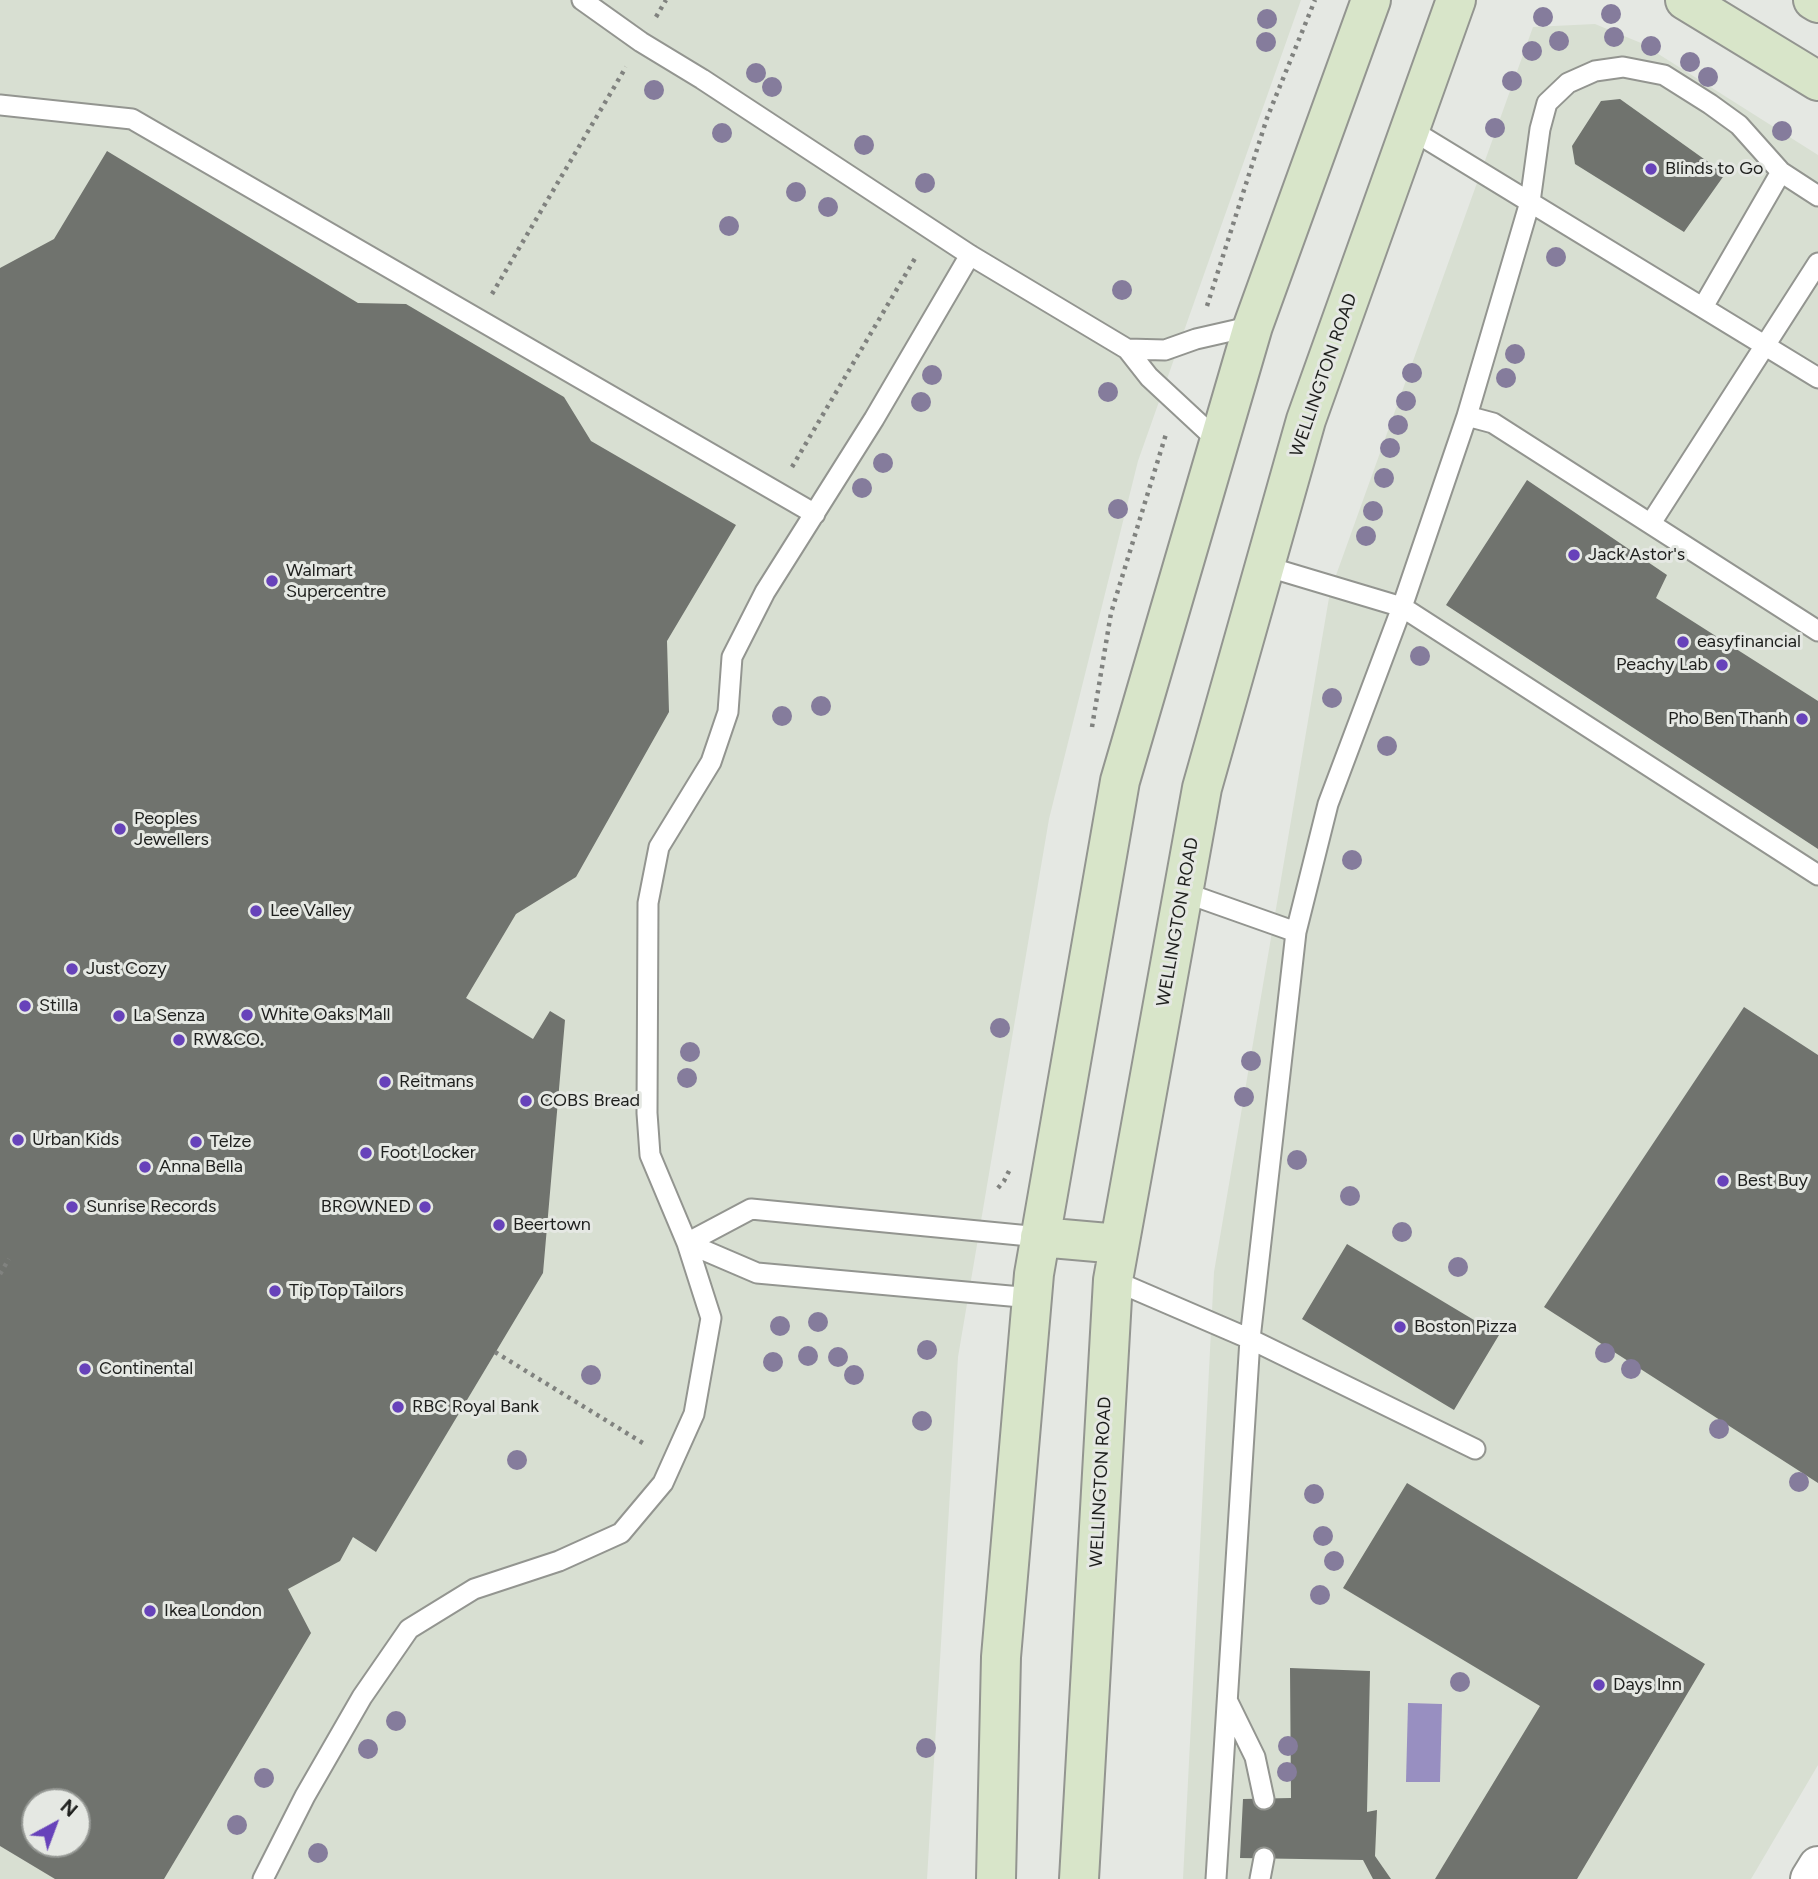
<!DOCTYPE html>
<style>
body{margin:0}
#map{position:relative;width:1818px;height:1879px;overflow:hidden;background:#e5e8e3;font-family:Figtree,sans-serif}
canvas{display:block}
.north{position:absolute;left:21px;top:1788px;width:70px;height:70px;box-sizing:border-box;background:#e5e8e3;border:2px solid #959894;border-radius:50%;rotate:41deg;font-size:19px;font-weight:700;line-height:28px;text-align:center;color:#1e1f1d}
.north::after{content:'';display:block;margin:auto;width:24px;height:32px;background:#6742ba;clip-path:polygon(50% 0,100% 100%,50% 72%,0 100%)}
</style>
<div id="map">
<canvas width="1818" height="1879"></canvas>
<div class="north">N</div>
</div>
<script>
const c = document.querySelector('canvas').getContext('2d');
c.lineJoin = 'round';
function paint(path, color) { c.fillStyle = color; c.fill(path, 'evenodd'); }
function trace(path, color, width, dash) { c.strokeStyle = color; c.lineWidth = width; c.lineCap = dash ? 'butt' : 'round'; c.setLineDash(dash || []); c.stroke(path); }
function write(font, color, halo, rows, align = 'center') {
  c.font = font + ' Figtree,sans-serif'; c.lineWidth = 6; c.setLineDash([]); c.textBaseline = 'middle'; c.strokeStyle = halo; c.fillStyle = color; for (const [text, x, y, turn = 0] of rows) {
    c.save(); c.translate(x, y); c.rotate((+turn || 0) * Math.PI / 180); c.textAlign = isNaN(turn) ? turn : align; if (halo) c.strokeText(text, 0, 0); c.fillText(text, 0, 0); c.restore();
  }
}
paint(new Path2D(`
 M 0,0 L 1301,0 L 1138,461 L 1049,819 L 958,1357 L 927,1879 L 0,1879 ZM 35,1802 L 77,1802 L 77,1844 L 35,1844 Z
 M 1595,24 L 1641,43 L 1818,155 L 1818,1765 L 1751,1879 L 1183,1879 L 1214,1272 L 1330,592 L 1533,27 Z`), '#d8dfd2');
paint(new Path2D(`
 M 1408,1703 L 1442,1704 L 1440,1782 L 1406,1782 Z`), '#988fc1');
paint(new Path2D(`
 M 1620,99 L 1725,174 L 1684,232 L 1575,164 L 1572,146 L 1601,101 Z
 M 107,151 L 358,303 L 406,304 L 564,397 L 591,441 L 736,525 L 667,641 L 669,712 L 576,877 L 516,914 L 466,998 L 533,1039 L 550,1011 L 565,1020 L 543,1273 L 376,1552 L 353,1537 L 340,1561 L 288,1589 L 311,1633 L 164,1879 L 55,1879 L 0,1846 L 0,268 L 54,239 ZM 35,1802 L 77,1802 L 77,1844 L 35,1844 Z
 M 1527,480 L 1667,575 L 1656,598 L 1818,701 L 1818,849 L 1446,605 Z
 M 1744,1007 L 1818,1055 L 1818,1483 L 1544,1307 Z
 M 1347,1244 L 1499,1335 L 1454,1410 L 1302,1319 Z
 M 1407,1483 L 1705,1664 L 1577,1879 L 1435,1879 L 1540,1706 L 1343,1588 Z
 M 1290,1668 L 1370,1671 L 1367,1812 L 1377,1810 L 1375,1856 L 1391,1879 L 1373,1879 L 1363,1860 L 1240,1858 L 1243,1799 L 1291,1798 Z`), '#70736e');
const service = new Path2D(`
 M 582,0 L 641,42 L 702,79 L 970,255 L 1127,349 L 1149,377 L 1219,442
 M 0,105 L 132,119 L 815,514
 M 1410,129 L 1818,378
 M 1703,307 L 1781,172
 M 1127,349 L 1165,350 L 1196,339 L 1253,326
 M 1467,416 L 1530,202 L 1540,129 L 1547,103 L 1568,83 L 1595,71 L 1623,67 L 1664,75 L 1710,104 L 1739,125 L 1781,172 L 1818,196
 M 1651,523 L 1818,263
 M 1265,566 L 1402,607 L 1818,875
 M 1183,892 L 1296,932
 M 687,1243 L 751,1209 L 1040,1237
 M 687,1243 L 757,1273 L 1032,1298
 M 1113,1280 L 1250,1339 L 1475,1449
 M 1228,1702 L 1255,1757 L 1264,1799
 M 263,1879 L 305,1796 L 362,1697 L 409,1629 L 474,1589 L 559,1561 L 621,1533 L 663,1483 L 694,1414 L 711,1318 L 687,1243 L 650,1155 L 647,1113 L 648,903 L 659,847 L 711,762 L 728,712 L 732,657 L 765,592 L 874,419 L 970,255
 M 1216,1879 L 1250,1339 L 1296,932 L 1328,804 L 1402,607 L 1467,416 L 1493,423 L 1818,631
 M 1260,1879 L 1264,1858`);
const minor = new Path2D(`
 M 1810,1879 L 1818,1866`);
const secondary = new Path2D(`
 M 1685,0 L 1818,81
 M 1813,0 L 1818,3
 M 1040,1237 L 1119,1244
 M 996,1879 L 1001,1657 L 1034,1274 L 1120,781 L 1253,326 L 1371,0
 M 1079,1879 L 1113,1280 L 1202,788 L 1306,420 L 1456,0`);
trace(service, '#939590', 23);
trace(minor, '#939590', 42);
trace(secondary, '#939590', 42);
trace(new Path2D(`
 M 656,17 L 666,0
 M 492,294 L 626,67
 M 1207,306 L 1267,118 L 1315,0
 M 792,467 L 917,255
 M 1092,727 L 1111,613 L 1166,434
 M 998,1188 L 1004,1181 L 1010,1169
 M 0,1274 L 9,1259
 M 495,1352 L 646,1445`), '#80827f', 4.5, [3.5, 5]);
trace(service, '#fff', 19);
trace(minor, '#fff', 38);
trace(secondary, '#d8e5c9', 38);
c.fillStyle = '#857c9c';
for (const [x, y] of [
 [1611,14],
 [1543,17],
 [1267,19],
 [1614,37],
 [1559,41],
 [1266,42],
 [1651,46],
 [1532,51],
 [1690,62],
 [756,73],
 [1708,77],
 [1512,81],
 [772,87],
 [654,90],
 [1495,128],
 [1782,131],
 [722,133],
 [864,145],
 [925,183],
 [796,192],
 [828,207],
 [729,226],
 [1556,257],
 [1122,290],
 [1515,354],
 [1412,373],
 [932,375],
 [1506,378],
 [1108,392],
 [1406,401],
 [921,402],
 [1398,425],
 [1390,448],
 [883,463],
 [1384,478],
 [862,488],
 [1118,509],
 [1373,511],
 [1366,536],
 [1420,656],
 [1332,698],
 [821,706],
 [782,716],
 [1387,746],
 [1352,860],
 [1000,1028],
 [690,1052],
 [1251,1061],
 [687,1078],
 [1244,1097],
 [1297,1160],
 [1350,1196],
 [1402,1232],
 [1458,1267],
 [818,1322],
 [780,1326],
 [927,1350],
 [1605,1353],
 [808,1356],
 [838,1357],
 [773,1362],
 [1631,1369],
 [591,1375],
 [854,1375],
 [922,1421],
 [1719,1429],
 [517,1460],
 [1799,1482],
 [1314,1494],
 [1323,1536],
 [1334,1561],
 [1320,1595],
 [1460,1682],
 [396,1721],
 [1288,1746],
 [926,1748],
 [368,1749],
 [1287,1772],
 [264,1778],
 [237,1825],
 [318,1853]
]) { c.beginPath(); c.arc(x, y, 10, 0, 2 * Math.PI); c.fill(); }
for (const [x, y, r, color] of [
 [1651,169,7,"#6742ba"],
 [1574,555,7,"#6742ba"],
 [272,581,7,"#6742ba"],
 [1683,642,7,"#6742ba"],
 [1722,665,7,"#6742ba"],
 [1802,719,7,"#6742ba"],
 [120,829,7,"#6742ba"],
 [256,911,7,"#6742ba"],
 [72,969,7,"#6742ba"],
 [25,1006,7,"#6742ba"],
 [247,1015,7,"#6742ba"],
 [119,1016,7,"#6742ba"],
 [179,1040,7,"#6742ba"],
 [385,1082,7,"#6742ba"],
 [526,1101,7,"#6742ba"],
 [18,1140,7,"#6742ba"],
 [196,1142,7,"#6742ba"],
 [366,1153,7,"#6742ba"],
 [145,1167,7,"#6742ba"],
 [1723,1181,7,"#6742ba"],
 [72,1207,7,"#6742ba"],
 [425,1207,7,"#6742ba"],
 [499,1225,7,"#6742ba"],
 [275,1291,7,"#6742ba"],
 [1400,1327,7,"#6742ba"],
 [85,1369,7,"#6742ba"],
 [398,1407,7,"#6742ba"],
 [150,1611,7,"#6742ba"],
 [1599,1685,7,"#6742ba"]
]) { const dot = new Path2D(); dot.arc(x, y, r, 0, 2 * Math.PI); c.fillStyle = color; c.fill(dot); trace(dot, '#e5e8e3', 2.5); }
write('18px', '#1e1f1d', '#e5e8e3', [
 ["Blinds to Go",1665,169],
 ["Jack Astor's",1588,555],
 ["Walmart",286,571],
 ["Supercentre",286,592],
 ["easyfinancial",1697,642],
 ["Peachy Lab",1708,665,"right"],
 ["Pho Ben Thanh",1788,719,"right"],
 ["Peoples",134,819],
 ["Jewellers",134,840],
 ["Lee Valley",270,911],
 ["Just Cozy",86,969],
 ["Stilla",39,1006],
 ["White Oaks Mall",261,1015],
 ["La Senza",133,1016],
 ["RW&CO.",193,1040],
 ["Reitmans",399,1082],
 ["COBS Bread",540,1101],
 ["Urban Kids",32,1140],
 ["Telze",210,1142],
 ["Foot Locker",380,1153],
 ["Anna Bella",159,1167],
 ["Best Buy",1737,1181],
 ["Sunrise Records",86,1207],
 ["BROWNED",411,1207,"right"],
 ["Beertown",513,1225],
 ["Tip Top Tailors",289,1291],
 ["Boston Pizza",1414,1327],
 ["Continental",99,1369],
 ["RBC Royal Bank",412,1407],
 ["Ikea London",164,1611],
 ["Days Inn",1613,1685]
], 'left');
write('18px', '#1e1f1d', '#e5e8e3', [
 ["WELLINGTON ROAD",1324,375,-71],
 ["WELLINGTON ROAD",1178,922,-80],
 ["WELLINGTON ROAD",1101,1482,-87]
]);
</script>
